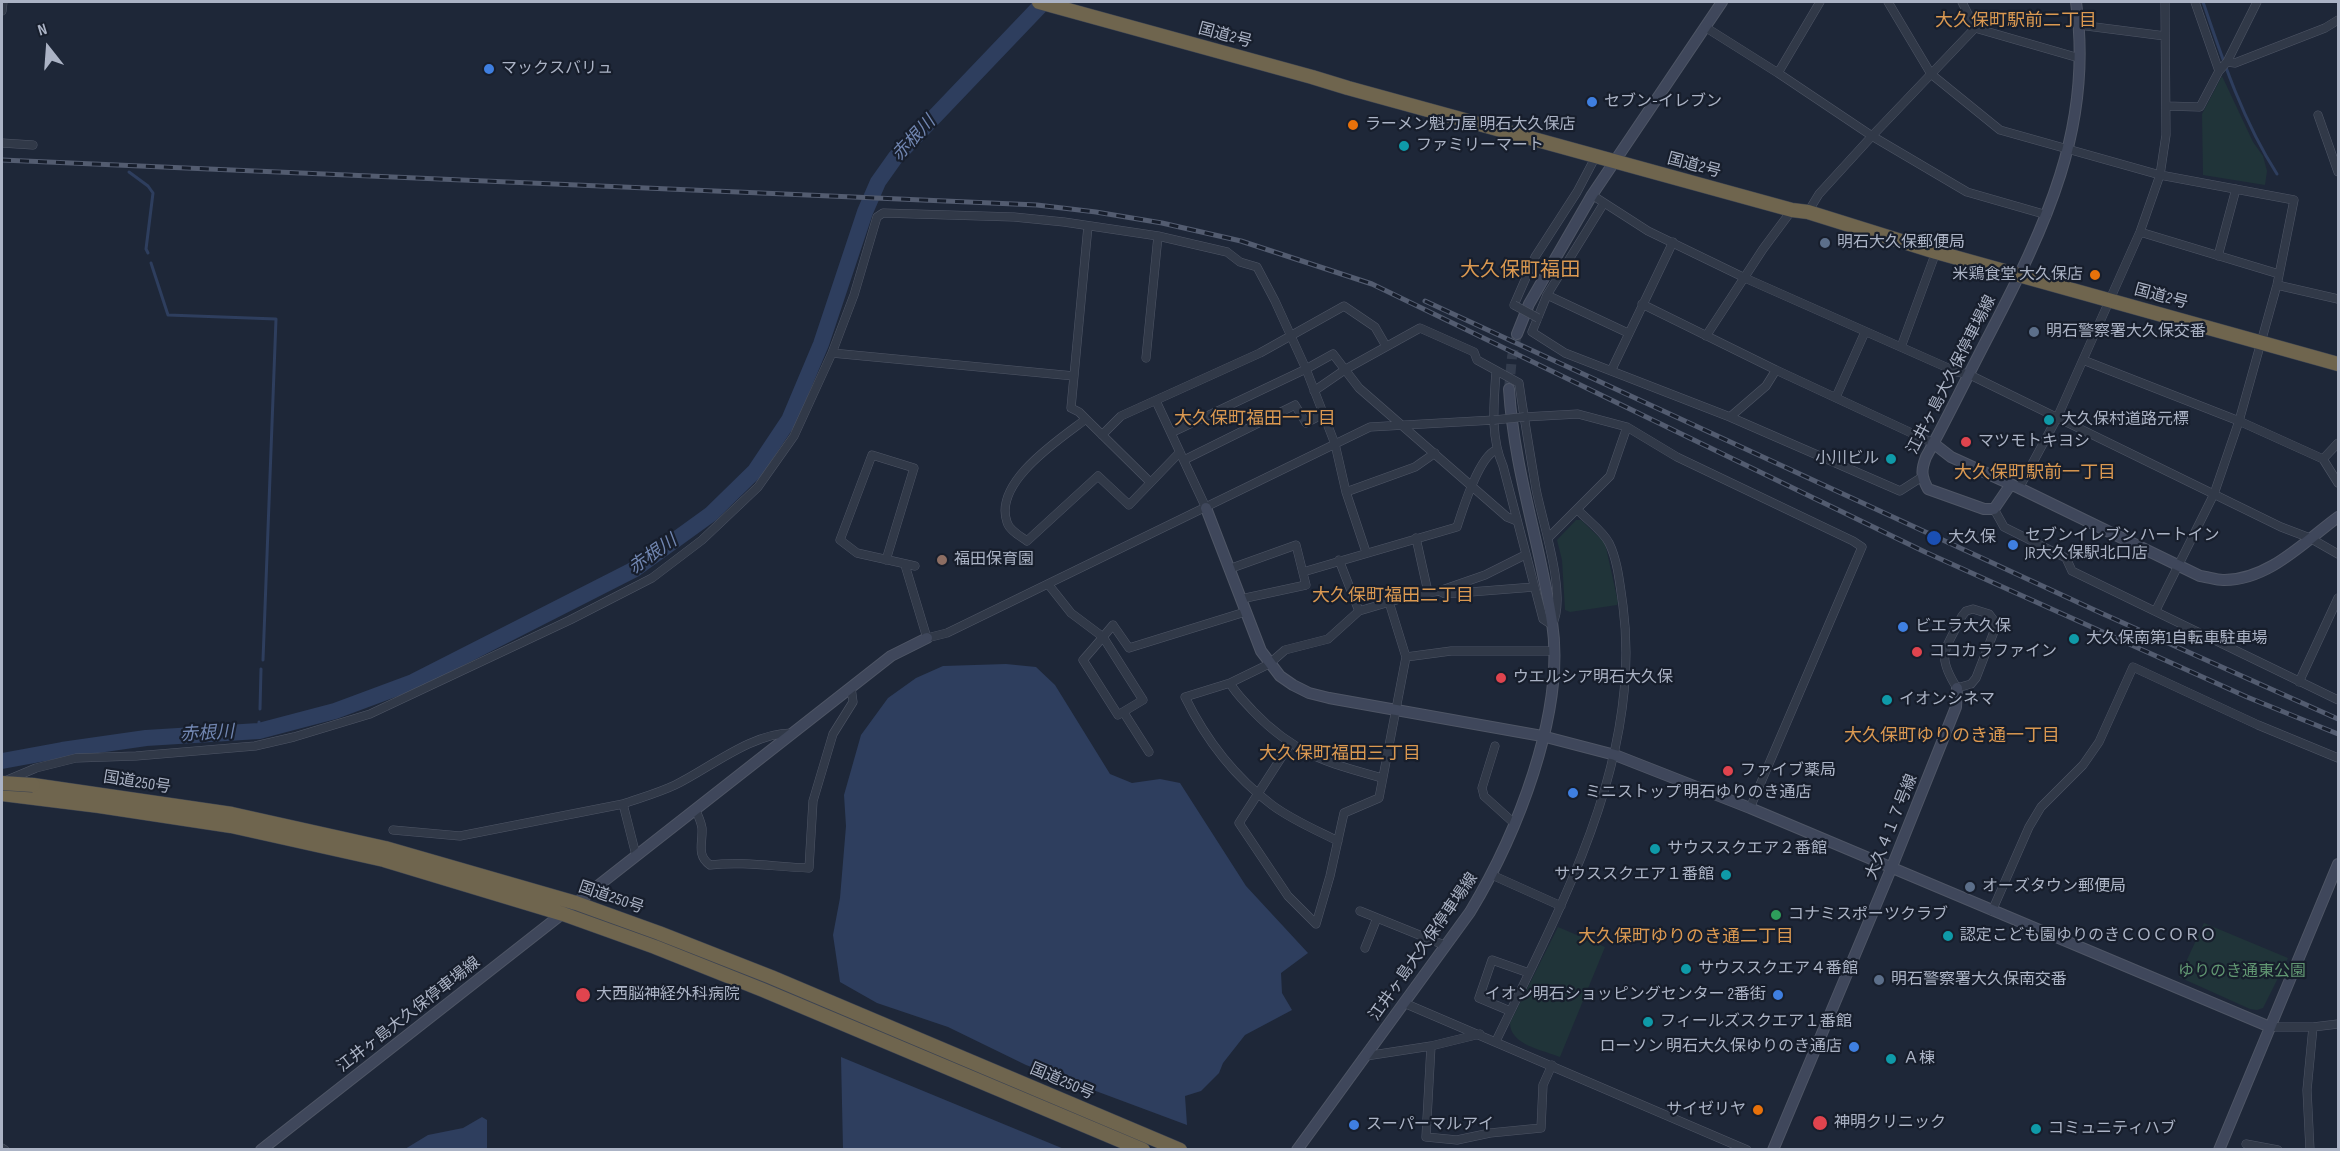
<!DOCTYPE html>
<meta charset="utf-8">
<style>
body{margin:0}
#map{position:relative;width:2340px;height:1151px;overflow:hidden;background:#1e2738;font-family:"Sofia Sans Condensed",sans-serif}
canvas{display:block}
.frame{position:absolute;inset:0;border:3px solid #abb3c5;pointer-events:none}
.north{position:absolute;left:18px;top:18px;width:60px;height:60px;-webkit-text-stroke:4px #171e2c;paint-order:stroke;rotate:343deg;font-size:16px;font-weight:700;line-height:24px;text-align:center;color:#abb3c5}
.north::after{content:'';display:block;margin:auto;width:21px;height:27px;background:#abb3c5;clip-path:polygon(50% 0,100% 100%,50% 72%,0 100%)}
</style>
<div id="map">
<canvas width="2340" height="1151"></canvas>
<div class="frame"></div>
<div class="north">N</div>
</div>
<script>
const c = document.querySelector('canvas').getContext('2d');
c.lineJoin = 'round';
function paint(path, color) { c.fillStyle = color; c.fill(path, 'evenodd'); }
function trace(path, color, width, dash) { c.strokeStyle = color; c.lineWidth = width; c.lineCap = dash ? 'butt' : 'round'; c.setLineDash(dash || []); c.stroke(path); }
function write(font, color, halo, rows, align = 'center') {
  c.font = font + ' "Sofia Sans Condensed","Noto Sans JP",sans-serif'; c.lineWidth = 4.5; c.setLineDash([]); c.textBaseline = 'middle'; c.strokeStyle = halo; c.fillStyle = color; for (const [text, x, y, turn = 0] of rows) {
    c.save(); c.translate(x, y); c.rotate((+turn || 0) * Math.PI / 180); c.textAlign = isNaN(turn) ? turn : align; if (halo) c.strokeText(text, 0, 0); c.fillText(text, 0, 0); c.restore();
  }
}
paint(new Path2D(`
 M 2222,76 L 2253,142 L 2263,156 L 2267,171 L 2265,185 L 2203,175 L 2202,114 Z
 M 1576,520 L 1581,520 L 1605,543 L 1618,602 L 1617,605 L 1570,612 L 1565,610 L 1562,560 L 1557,540 Z
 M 2204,923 L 2288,958 L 2263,1008 L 2257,1010 L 2250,1009 L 2179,977 Z
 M 1558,927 L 1605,947 L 1560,1057 C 1543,1050 1510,1045 1510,1023 Z`), '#203439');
paint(new Path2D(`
 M 1006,664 L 1036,667 L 1055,685 L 1110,774 L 1132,783 L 1160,779 L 1180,783 L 1246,886 L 1308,953 L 1281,973 L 1282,993 L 1292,1010 L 1245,1035 L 1223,1063 L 1219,1073 L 1201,1091 L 1185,1096 L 1187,1125 L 1026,1065 L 948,1027 L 877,1003 L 840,982 L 833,935 L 840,898 L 846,826 L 844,795 L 861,735 L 888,698 L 916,678 L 943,666 Z
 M 841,1057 L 1064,1149 L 843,1149 Z
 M 482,1117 L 487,1120 L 487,1149 L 405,1149 L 428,1135 L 463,1128 Z`), '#2e3e5e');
trace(new Path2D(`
 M 2203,2 C 2223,61 2243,121 2277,174
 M 129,172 L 148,186 L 153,193 L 146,249 L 148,253
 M 151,263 L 168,315 L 276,319 L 263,660
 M 260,709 L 261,669
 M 259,731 L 259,722`), '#2e3e5e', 3);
trace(new Path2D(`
 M 2,761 L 62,750 L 146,738 L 259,731 L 335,711 L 413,682 L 635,569 L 711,514 L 755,471 L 789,420 L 821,344 L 865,212 L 878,182 L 895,158 L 1044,2`), '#2e3e5e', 16);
trace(new Path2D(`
 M 1509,389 L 1512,357 L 1517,334`), '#333c4d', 10, [10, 5]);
const street = new Path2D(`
 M 1888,2 L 1931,74 L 2000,130 L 2160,175 L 2294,200 L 2277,285 L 2239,421 L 2214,494 L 2156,610
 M 1962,2 L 1975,28
 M 2195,2 L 2219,71
 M 2,11 L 3,2
 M 2079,25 L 2165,36
 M 1705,27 L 1778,73 L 1872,136 L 1967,192 L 2047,215
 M 2227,62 L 2235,63 L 2325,28 L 2338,20
 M 1778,73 L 1820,2
 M 2166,106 L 2200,107 L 2219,71 L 2227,62 L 2257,2
 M 2318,115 L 2338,172
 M 2,143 L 33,145
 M 1592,195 L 1648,231 L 1745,278 L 1957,372 L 1968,374 L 2281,527 L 2310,538 L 2338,554
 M 1604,203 L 1547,295 L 1532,332 L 1565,353 L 1730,417 L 1900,491 L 1922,477
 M 1808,212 L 1819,194 L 1872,136 L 1975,28 L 2079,58
 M 2140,232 L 2279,274
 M 2218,256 L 2236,189
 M 2277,285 L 2338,299
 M 1547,295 L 1628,333
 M 1642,304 L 1776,370 L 1933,443
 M 1514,305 L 1535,257 L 1577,192 L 1596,156
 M 1706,336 L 1763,249 L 1792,210
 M 1901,347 L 1936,252
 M 1146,358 L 1158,236
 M 2083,360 L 2239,421 L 2323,459 L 2338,483
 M 1611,371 L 1673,242
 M 1074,376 L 832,353 L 854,295 L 877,217 L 883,213 L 1014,217 L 1064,222 L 1158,236 L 1227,252 L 1240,262 L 1257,267 L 1275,301 L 1306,369 L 1335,444 L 1346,492 L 1366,552
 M 1314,391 L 1346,369 L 1420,328 L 1474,352 L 1477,360 L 1519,383 C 1524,418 1530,453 1536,489 C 1542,521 1568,597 1552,625 L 1543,619 L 1503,466 C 1490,436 1494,403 1496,371
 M 1836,397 L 1865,332
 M 1156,401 L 1206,508
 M 1524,417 L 1578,414 L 1627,427 L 1677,457 L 1853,541 L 1862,547 L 1750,808
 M 1730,417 L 1766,386 L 1776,370
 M 1086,419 L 1079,412 L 1071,408 L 1088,226
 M 1171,433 L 1306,369 L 1333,354 L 1359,388 L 1507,517 L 1517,521
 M 1102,435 L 1121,416 L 1260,353 L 1344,306 L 1375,327 L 1386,346
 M 2323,459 L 2338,443
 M 1184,460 L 1295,405 L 1306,423 L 1323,414
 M 1150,482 L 1086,419 C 1060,439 993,482 1007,522 C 1009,530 1020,536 1027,541 L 1098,476 L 1129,505 L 1180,452
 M 2019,488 L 2057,418 L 2140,232 L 2160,175 L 2166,135 L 2165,2
 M 1346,492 L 1415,467 L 1435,453
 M 1994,509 L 2004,527 L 2066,558 L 2072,571 L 2338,700
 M 1416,538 L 1428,592
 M 1548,538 L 1610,476 L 1627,427
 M 886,560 L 914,468 L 872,455 L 840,540 L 857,553 L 915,566
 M 1339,560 L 1359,611
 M 905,565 L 927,638 L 947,633 L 1370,427 L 1494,420
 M 1229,569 L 1296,545 L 1306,585 L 1241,599
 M 1303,572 L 1457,527 C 1463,508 1479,457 1496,450
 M 1048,584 L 1071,613 L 1103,637 L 1143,700 L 1118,715 L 1083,660 C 1093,649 1103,637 1113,625 L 1129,648 L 1245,612
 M 1439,591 L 1445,594 L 1534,587
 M 1973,609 L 1989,614 L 1995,622 L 1995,629 L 1976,678 L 1971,684 L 1957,688 C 1935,653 1946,650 1962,616 L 1966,611 Z
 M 1406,657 L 1451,651 L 1553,651
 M 2299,682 L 2338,598
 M 1230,683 C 1236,694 1245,702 1253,711 C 1294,754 1328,763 1382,778
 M 1124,713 L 1149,752
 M 1290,744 L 1239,823 L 1288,896 L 1316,924 L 1330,876 L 1344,813 L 1379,798 L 1406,657 L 1389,602
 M 1495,746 L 1482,788 L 1484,796 L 1515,824
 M 5,781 L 36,768 L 76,758 L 136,756 L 255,746 L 294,737 L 370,714 L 570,620 L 652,578 L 702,540 L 758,487 L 794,436 L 832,353
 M 623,804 C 640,798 658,793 675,785 C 710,768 751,733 792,733
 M 695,809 C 698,815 701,822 702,828 C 703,843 696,855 710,865 C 743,861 776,867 809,868 L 813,801 L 833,734 L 853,702 L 851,687
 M 393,830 L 460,836 L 623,804 L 636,855
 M 1338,841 C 1316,830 1292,820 1272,805 C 1235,777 1205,738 1185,697 L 1230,683 L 1269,664 L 1285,650 L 1328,639 L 1359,611 L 1403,598 L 1439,591 L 1485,575 L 1525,555
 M 1492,875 L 1561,906
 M 1360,911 L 1444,945
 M 1992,911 L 2029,827 L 2041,807 L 2083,765 L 2099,742 L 2133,667 L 2258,725 L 2338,758
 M 1365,948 L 1377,918
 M 1404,1003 L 1747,1150
 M 1510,1011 L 1479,998 L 1492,960 L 1529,973
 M 2270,1027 L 2313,1027 L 2338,1024
 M 1480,1034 L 1431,1046 L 1426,1137 L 1457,1140 L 1490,1133 L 1541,1128 L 1543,1085 L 1552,1065
 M 1496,1041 C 1560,908 1643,759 1623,606 C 1620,586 1618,561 1609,543 C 1603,531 1587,520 1578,510
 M 1366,1056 L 1431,1046
 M 2246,1144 L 2278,1150
 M 2,1148 L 5,1150
 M 2310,1150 L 2307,1090 L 2313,1027`);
const secondary = new Path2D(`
 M 1517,334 L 1529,304 L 1592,195 L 1722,2
 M 1933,443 L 1951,457 L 2019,488 L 2200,576 C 2208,577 2216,580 2223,580 C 2268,581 2305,541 2338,517
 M 2011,484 L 1994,509 L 1984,509 L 1928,489 C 1921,476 1921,470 1926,457 C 1948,417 1968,375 1989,335 C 2045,227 2094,127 2076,2
 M 1206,508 L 1261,651 L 1280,676 L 1293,685 L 1309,693 L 1329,698 L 1542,736 L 1615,755 L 1750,808 L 2270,1027
 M 261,1150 L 891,656 L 927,638
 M 1297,1150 L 1470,912 C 1516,836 1566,713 1552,622 C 1540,543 1514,470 1509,389
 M 1773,1150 L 1891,869 L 1956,707 L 1957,688
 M 2219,1150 L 2338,864`);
const highway = new Path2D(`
 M 1039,2 L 1312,77 L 1348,88 L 1792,210 L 1808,212 L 1936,252 L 2338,364
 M 33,785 L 232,814 L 385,848 L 576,903 L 659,933 L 771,977 L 1180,1150
 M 2,794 L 99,806 L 231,826 L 384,860 L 563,914 L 655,947 L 763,990 L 1143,1150`);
trace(street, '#4f5666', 9);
trace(secondary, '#4f5666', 12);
trace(highway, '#3c4352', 15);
trace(street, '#313948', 8);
trace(secondary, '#3f475b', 10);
trace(highway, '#6f654e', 14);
const rail = new Path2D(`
 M 2,160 L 1037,205 L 1096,212 L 1162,223 L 1241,241 L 1372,284 L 1925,552 L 2247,697 L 2338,734
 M 1425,301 L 2101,613 L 2338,719`);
trace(rail, '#535c70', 5);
trace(rail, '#171e2c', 3, [9]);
const streetBridge = new Path2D(`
 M 1514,305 L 1538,318
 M 1494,420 L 1524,417`);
const highwayBridge = new Path2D(`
 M 2,783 L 33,785`);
trace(streetBridge, '#4f5666', 9, []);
trace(highwayBridge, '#3c4352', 15, []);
trace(streetBridge, '#313948', 8);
trace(highwayBridge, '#6f654e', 14);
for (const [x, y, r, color] of [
 [489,69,6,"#3f7fe0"],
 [1592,102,6,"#3f7fe0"],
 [1353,125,6,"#e8710a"],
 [1404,146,6,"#0f9aa8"],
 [1825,243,6,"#5c6f8a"],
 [2095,275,6,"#e8710a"],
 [2034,332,6,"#5c6f8a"],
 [2049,420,6,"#0f9aa8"],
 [1966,442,6,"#e0444e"],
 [1891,459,6,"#0f9aa8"],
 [1934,538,8,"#1a4fb4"],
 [2013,545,6,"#3f7fe0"],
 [942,560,6,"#8d6e63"],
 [1903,627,6,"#3f7fe0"],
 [2074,639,6,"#0f9aa8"],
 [1917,652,6,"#e0444e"],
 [1501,678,6,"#e0444e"],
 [1887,700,6,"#0f9aa8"],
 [1728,771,6,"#e0444e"],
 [1573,793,6,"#3f7fe0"],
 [1655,849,6,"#0f9aa8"],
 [1726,875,6,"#0f9aa8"],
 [1970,887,6,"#5c6f8a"],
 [1776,915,6,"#2e9e5b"],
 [1948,936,6,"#0f9aa8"],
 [1686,969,6,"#0f9aa8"],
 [1879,980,6,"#5c6f8a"],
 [583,995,8,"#e0444e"],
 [1778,995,6,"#3f7fe0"],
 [1648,1022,6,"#0f9aa8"],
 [1854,1047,6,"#3f7fe0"],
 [1891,1059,6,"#0f9aa8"],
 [1758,1110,6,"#e8710a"],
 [1820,1123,8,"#e0444e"],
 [1354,1125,6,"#3f7fe0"],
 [2036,1129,6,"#0f9aa8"]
]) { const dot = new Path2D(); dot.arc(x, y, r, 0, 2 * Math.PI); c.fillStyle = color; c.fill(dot); trace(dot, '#171e2c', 2); }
write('16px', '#abb3c5', '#171e2c', [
 ["国道2号",1225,36,15],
 ["国道2号",1694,166,15],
 ["国道2号",2161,297,15],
 ["江井ヶ島大久保停車場線",1952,375,-63],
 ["国道250号",137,783,9],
 ["大久４１７号線",1892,827,-68],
 ["国道250号",611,898,19],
 ["江井ヶ島大久保停車場線",1424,947,-55],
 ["江井ヶ島大久保停車場線",409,1015,-38],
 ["国道250号",1062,1082,23]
]);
write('16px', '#abb3c5', '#171e2c', [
 ["マックスバリュ",501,69],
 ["セブン-イレブン",1604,102],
 ["ラーメン魁力屋 明石大久保店",1365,125],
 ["ファミリーマート",1416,146],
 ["明石大久保郵便局",1837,243],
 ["米鶏食堂 大久保店",2083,275,"right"],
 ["明石警察署大久保交番",2046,332],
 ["大久保村道路元標",2061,420],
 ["マツモトキヨシ",1978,442],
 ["小川ビル",1879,459,"right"],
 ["セブンイレブン ハートイン",2025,536],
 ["JR大久保駅北口店",2025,554],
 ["大久保",1948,538],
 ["福田保育園",954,560],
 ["ビエラ大久保",1915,627],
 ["大久保南第1自転車駐車場",2086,639],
 ["ココカラファイン",1929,652],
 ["ウエルシア明石大久保",1513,678],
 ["イオンシネマ",1899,700],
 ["ファイブ薬局",1740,771],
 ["ミニストップ 明石ゆりのき通店",1585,793],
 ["サウススクエア２番館",1667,849],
 ["サウススクエア１番館",1714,875,"right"],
 ["オーズタウン郵便局",1982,887],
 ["コナミスポーツクラブ",1788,915],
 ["認定こども園ゆりのきＣＯＣＯＲＯ",1960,936],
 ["サウススクエア４番館",1698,969],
 ["明石警察署大久保南交番",1891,980],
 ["大西脳神経外科病院",596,995],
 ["イオン明石ショッピングセンター 2番街",1766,995,"right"],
 ["フィールズスクエア１番館",1660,1022],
 ["ローソン 明石大久保ゆりのき通店",1842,1047,"right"],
 ["Ａ棟",1903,1059],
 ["サイゼリヤ",1746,1110,"right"],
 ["神明クリニック",1834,1123],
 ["スーパーマルアイ",1366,1125],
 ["コミュニティハブ",2048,1129]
], 'left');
write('16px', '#619772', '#171e2c', [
 ["ゆりのき通東公園",2242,972]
]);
write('18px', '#db9951', '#171e2c', [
 ["大久保町駅前二丁目",2016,21],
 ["大久保町福田一丁目",1255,419],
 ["大久保町駅前一丁目",2035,473],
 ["大久保町福田二丁目",1393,596],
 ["大久保町ゆりのき通一丁目",1952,736],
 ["大久保町福田三丁目",1340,754],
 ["大久保町ゆりのき通二丁目",1686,937]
]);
write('italic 18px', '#7186b1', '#171e2c', [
 ["赤根川",914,139,-47],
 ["赤根川",653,555,-35],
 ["赤根川",207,734,-3]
]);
write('20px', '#db9951', '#171e2c', [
 ["大久保町福田",1520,271]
]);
</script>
